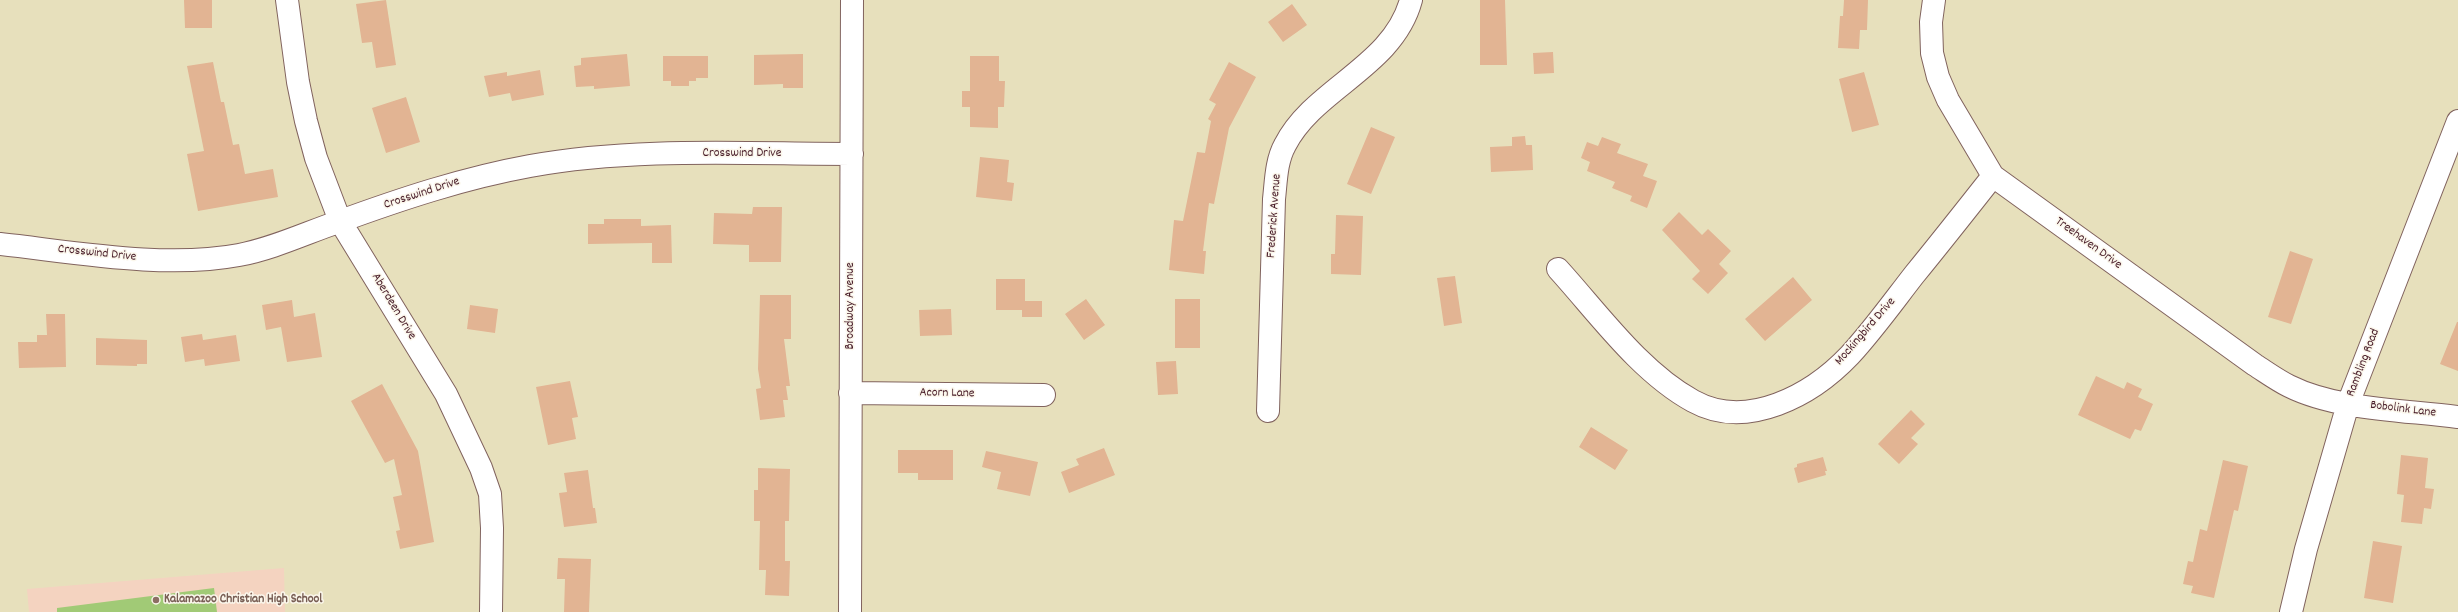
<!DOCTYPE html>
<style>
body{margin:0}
canvas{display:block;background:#e7e0bc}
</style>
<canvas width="2458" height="612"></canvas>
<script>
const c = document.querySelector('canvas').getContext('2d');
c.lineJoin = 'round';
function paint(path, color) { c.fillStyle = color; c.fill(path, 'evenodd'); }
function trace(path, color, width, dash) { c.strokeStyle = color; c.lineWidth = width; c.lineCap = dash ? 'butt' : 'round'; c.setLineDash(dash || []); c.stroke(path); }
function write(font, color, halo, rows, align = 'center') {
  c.font = font + ' Dekko,sans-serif'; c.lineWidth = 3; c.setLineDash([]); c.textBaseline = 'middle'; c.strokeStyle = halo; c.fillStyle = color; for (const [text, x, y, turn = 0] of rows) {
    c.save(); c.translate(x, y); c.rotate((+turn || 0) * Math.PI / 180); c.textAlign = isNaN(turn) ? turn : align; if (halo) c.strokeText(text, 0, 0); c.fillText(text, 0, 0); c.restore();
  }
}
paint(new Path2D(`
 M 284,568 L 285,612 L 29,612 L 27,589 Z`), '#f4d3c0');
paint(new Path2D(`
 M 214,588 L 217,612 L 57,612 L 57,608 Z`), '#a1ca76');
paint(new Path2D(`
 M 184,0 L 212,0 L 212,28 L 185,28 Z
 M 386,0 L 396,65 L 376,68 L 372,42 L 362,43 L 356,4 Z
 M 1480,0 L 1505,0 L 1507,65 L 1480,65 Z
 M 1844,0 L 1868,0 L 1867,30 L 1860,30 L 1859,49 L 1838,48 L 1840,16 L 1843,16 Z
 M 1292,4 L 1307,25 L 1283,42 L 1268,22 Z
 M 1553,52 L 1554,73 L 1534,74 L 1533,53 Z
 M 627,54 L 630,86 L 594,89 L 594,86 L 576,87 L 574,66 L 581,65 L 581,58 Z
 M 803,54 L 803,88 L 783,88 L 783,84 L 754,85 L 754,55 Z
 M 663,56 L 708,56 L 708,78 L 696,78 L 696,81 L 689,81 L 689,86 L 671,86 L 671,81 L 663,81 Z
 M 970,56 L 999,56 L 999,81 L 1005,81 L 1004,107 L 998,107 L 998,128 L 970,127 L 970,107 L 962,107 L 962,91 L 970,91 Z
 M 213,62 L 221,102 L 224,102 L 233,145 L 239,144 L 245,174 L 273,169 L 278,197 L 198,211 L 187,154 L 204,151 L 187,66 Z
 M 1229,62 L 1256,77 L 1229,128 L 1214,204 L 1209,203 L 1203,251 L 1206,251 L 1204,274 L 1169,270 L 1174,220 L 1183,221 L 1197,152 L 1205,153 L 1211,121 L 1208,119 L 1216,104 L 1209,100 Z
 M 540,70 L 544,95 L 512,101 L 510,93 L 489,97 L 484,76 L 507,72 L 507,76 Z
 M 1864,72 L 1879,125 L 1852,132 L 1839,79 Z
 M 406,97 L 420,142 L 386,153 L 372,108 Z
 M 1371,127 L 1395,137 L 1371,194 L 1347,184 Z
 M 1525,136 L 1526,145 L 1532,145 L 1533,170 L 1491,172 L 1490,147 L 1512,146 L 1512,137 Z
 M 1602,137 L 1621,144 L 1617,153 L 1648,164 L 1643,176 L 1657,181 L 1647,208 L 1630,201 L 1632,196 L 1612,188 L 1615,182 L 1587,171 L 1590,162 L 1581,158 L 1587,142 L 1598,146 Z
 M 980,157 L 1009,160 L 1007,182 L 1014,183 L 1012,201 L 976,197 Z
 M 753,207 L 782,207 L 781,262 L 749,262 L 749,245 L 713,244 L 714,213 L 752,214 Z
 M 1679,212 L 1702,235 L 1708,229 L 1731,251 L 1719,264 L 1728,273 L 1708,294 L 1692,279 L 1700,271 L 1662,230 Z
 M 1336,215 L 1363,216 L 1361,275 L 1331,274 L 1331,254 L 1335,254 Z
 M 604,219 L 641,219 L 641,226 L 671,225 L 672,263 L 652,263 L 652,243 L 588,244 L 588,224 L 604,224 Z
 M 2290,251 L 2313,259 L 2291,324 L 2268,317 Z
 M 1455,276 L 1462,323 L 1444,326 L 1437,278 Z
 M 1793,277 L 1812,300 L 1765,341 L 1745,319 Z
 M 996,279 L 1025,279 L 1025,301 L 1042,301 L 1042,317 L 1022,317 L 1022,310 L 996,310 Z
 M 760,295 L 791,295 L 791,339 L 784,339 L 790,386 L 786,386 L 788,400 L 783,400 L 785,417 L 760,420 L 756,389 L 761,388 L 758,369 Z
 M 1086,299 L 1105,325 L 1084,340 L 1065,314 Z
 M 1175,299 L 1200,299 L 1200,348 L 1175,348 Z
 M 292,300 L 294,317 L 315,313 L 322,357 L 287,362 L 281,327 L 266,330 L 262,305 Z
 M 470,305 L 498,309 L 495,333 L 467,329 Z
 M 951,309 L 952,335 L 920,336 L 919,310 Z
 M 46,314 L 65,314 L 66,367 L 19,368 L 18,342 L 37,342 L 37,335 L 47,335 Z
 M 2457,322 L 2458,322 L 2458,371 L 2440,364 Z
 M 202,334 L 203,340 L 236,335 L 240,361 L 205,366 L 204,359 L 185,362 L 181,337 Z
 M 96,338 L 147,340 L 147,364 L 137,364 L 137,366 L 96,365 Z
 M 1176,361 L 1178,394 L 1158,395 L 1156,362 Z
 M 2096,376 L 2124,389 L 2127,382 L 2142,389 L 2138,397 L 2153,404 L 2141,431 L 2135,429 L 2130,439 L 2078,415 Z
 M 570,381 L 578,417 L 572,418 L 576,439 L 548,445 L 536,387 Z
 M 382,384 L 418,451 L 434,542 L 400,549 L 396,531 L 400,530 L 393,497 L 402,495 L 394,459 L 385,463 L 351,401 Z
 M 1911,410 L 1925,424 L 1911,438 L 1918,444 L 1899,464 L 1878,444 Z
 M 1591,427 L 1628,450 L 1615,470 L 1579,447 Z
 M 1104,448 L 1115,475 L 1069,493 L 1061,472 L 1079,465 L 1076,459 Z
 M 898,450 L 953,450 L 953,480 L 918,480 L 918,473 L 898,473 Z
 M 986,451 L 1038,462 L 1030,496 L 997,489 L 1001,472 L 982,467 Z
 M 2401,455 L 2428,458 L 2425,488 L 2434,489 L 2431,509 L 2424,508 L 2422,524 L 2401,522 L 2404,495 L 2397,494 Z
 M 1823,457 L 1827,471 L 1825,471 L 1826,475 L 1798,483 L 1794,468 L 1797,467 L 1797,464 Z
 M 2223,460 L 2248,466 L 2238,511 L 2234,510 L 2214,598 L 2191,593 L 2193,586 L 2183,584 L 2188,561 L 2193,562 L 2200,529 L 2207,531 Z
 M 758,468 L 790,469 L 789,521 L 785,521 L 785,561 L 790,561 L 789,596 L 765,595 L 766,570 L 759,570 L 760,521 L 754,521 L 754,490 L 758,490 Z
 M 588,470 L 593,508 L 595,508 L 597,523 L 564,527 L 559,493 L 567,492 L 564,473 Z
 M 2373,541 L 2402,546 L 2393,603 L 2364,598 Z
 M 558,558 L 591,559 L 589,612 L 564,612 L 565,579 L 557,579 Z`), '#e2b493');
const minor = new Path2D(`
 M 287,0 L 298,82 L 306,121 L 316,158 L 340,221 L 446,394 L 481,468 L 490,494 L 492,528 L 491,612
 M 1934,0 L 1931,22 L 1932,53 L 1938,77 L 1948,100 L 1993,176 L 2255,365 C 2266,372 2277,380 2289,386 C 2337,410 2405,410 2458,417
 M 0,244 C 74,252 165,269 239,255 C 272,249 306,233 338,222 C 401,199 464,178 530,166 C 635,147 745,154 852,154
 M 1558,269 C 1598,313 1640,372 1693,401 C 1747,431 1812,395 1850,355 C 1873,330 1893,302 1914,275 C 1941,242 1967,209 1993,176
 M 850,393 L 1044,395
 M 1268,411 L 1274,199 C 1276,182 1276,161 1285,145 C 1314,88 1393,67 1411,0
 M 850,612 L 852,0
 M 2291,612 L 2306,549 L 2348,404 L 2458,121`);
trace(minor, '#81635e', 24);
trace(minor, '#fff', 22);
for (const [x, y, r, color] of [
 [156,600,4,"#8d6e63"]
]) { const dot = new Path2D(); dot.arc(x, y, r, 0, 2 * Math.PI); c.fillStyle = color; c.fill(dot); trace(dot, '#fbf7ec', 1.5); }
write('13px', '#4a1f2b', '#fbf7ec', [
 ["Crosswind Drive",742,154],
 ["Crosswind Drive",422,194,-18],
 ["Frederick Avenue",1275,216,-86],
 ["Treehaven Drive",2088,244,36],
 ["Crosswind Drive",97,254,6],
 ["Broadway Avenue",851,306,-90],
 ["Aberdeen Drive",393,307,59],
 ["Mockingbird Drive",1866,332,-49],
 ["Rambling Road",2364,363,-69],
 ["Acorn Lane",947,394,1],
 ["Bobolink Lane",2403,410,7]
]);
write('bold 13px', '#785e54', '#fbf7ec', [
 ["Kalamazoo Christian High School",164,600]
], 'left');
</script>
